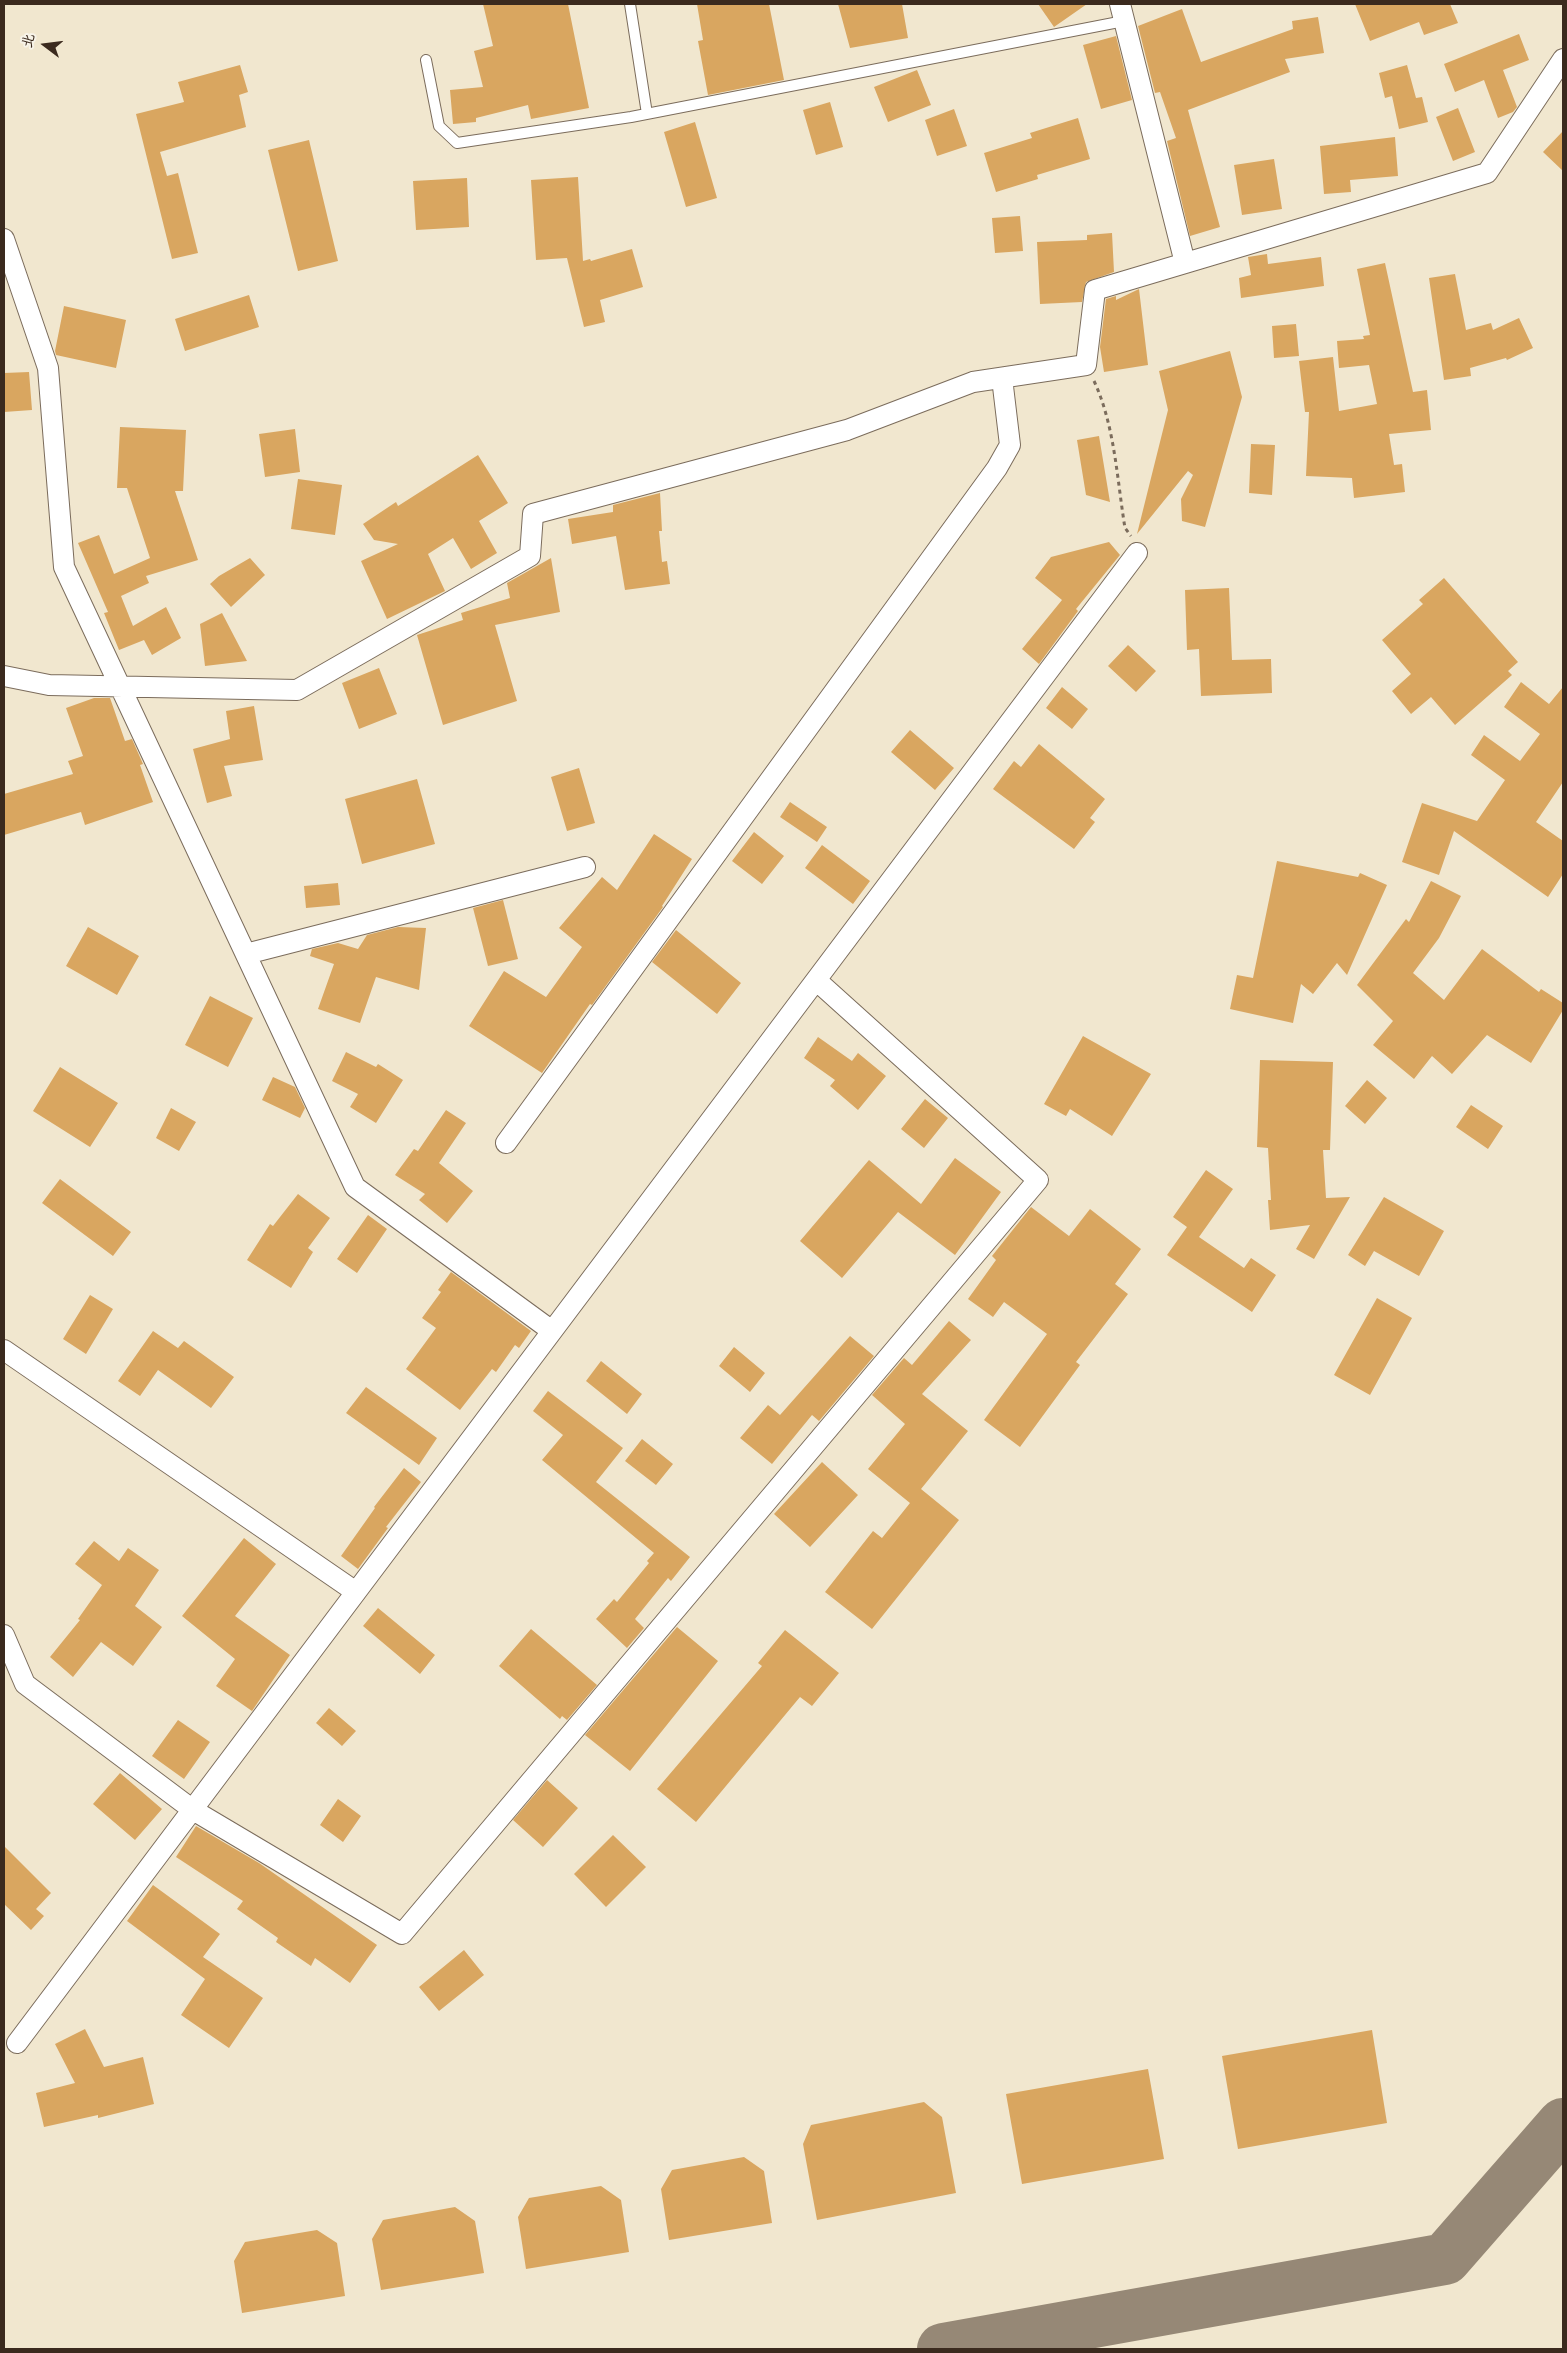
<!DOCTYPE html>
<meta charset="utf-8">
<style>
body{margin:0}
#map{position:relative;width:1567px;height:2353px;overflow:hidden;background:#f1e7cf;font-family:"Gochi Hand","LXGW WenKai TC",sans-serif}
canvas{display:block}
.frame{position:absolute;inset:0;border:5px solid #3b2a1e;pointer-events:none}
.north{position:absolute;left:20px;top:20px;width:50px;height:50px;-webkit-text-stroke:4px #f7f3e8;paint-order:stroke;rotate:285deg;font-size:14px;font-weight:700;line-height:20px;text-align:center;color:#3b2a1e}
.north::after{content:'';display:block;margin:auto;width:18px;height:22px;background:#3b2a1e;clip-path:polygon(50% 0,100% 100%,50% 72%,0 100%)}
</style>
<div id="map">
<canvas width="1567" height="2353"></canvas>
<div class="frame"></div>
<div class="north">北</div>
</div>
<script>
const c = document.querySelector('canvas').getContext('2d');
c.lineJoin = 'round';
function trace(path, color, width, dash) { c.strokeStyle = color; c.lineWidth = width; c.lineCap = dash ? 'butt' : 'round'; c.setLineDash(dash || []); c.stroke(path); }
function paint(path, color) { c.fillStyle = color; c.fill(path, 'evenodd'); }
trace(new Path2D(`
 M 943,2349 L 1445,2259 L 1563,2124`), '#968876', 52);
paint(new Path2D(`
 M 483,4 L 568,4 L 589,108 L 531,119 L 528,105 L 476,118 L 476,122 L 453,124 L 450,90 L 483,87 L 474,51 L 493,46 Z
 M 697,4 L 769,4 L 784,80 L 708,95 L 698,41 L 703,40 Z
 M 838,4 L 902,4 L 908,38 L 850,48 Z
 M 1038,4 L 1087,4 L 1054,27 Z
 M 1355,4 L 1450,4 L 1458,23 L 1424,35 L 1419,22 L 1370,41 Z
 M 1182,9 L 1201,62 L 1293,29 L 1292,21 L 1318,17 L 1324,53 L 1285,59 L 1290,72 L 1188,110 L 1220,227 L 1190,236 L 1167,141 L 1176,138 L 1160,92 L 1155,93 L 1138,26 Z
 M 1519,34 L 1529,60 L 1503,70 L 1517,107 L 1513,112 L 1498,118 L 1484,80 L 1455,92 L 1444,64 Z
 M 1116,36 L 1132,100 L 1101,109 L 1083,45 Z
 M 240,65 L 248,92 L 239,95 L 246,127 L 160,152 L 167,176 L 178,173 L 198,253 L 172,259 L 136,114 L 184,102 L 178,82 Z
 M 1407,65 L 1416,98 L 1422,97 L 1428,122 L 1399,129 L 1392,96 L 1385,98 L 1379,73 Z
 M 917,70 L 931,105 L 888,122 L 874,87 Z
 M 830,102 L 843,147 L 816,155 L 803,110 Z
 M 1458,108 L 1475,152 L 1453,161 L 1436,117 Z
 M 954,109 L 967,146 L 937,156 L 925,120 Z
 M 1078,118 L 1090,159 L 1037,175 L 1038,179 L 996,192 L 984,153 L 1032,138 L 1030,133 Z
 M 695,122 L 717,198 L 686,207 L 664,132 Z
 M 1563,131 L 1563,171 L 1543,152 Z
 M 1395,137 L 1398,176 L 1350,180 L 1351,192 L 1324,194 L 1320,146 Z
 M 309,140 L 338,261 L 298,271 L 268,150 Z
 M 1274,159 L 1282,209 L 1242,215 L 1234,165 Z
 M 578,177 L 583,261 L 590,259 L 591,261 L 632,249 L 643,287 L 600,300 L 605,322 L 584,327 L 567,258 L 536,260 L 531,180 Z
 M 467,178 L 469,227 L 416,230 L 413,181 Z
 M 1020,216 L 1023,251 L 995,253 L 992,218 Z
 M 1112,233 L 1114,272 L 1086,282 L 1082,302 L 1040,304 L 1037,242 L 1087,240 L 1087,235 Z
 M 1267,254 L 1268,264 L 1321,257 L 1324,286 L 1241,298 L 1239,278 L 1251,275 L 1248,257 Z
 M 1385,263 L 1413,392 L 1427,390 L 1431,430 L 1389,434 L 1394,465 L 1402,464 L 1405,492 L 1354,498 L 1352,478 L 1306,476 L 1309,412 L 1305,412 L 1299,361 L 1333,357 L 1339,411 L 1377,404 L 1369,365 L 1339,368 L 1337,341 L 1364,339 L 1363,336 L 1370,335 L 1357,269 Z
 M 1455,274 L 1466,330 L 1491,323 L 1493,330 L 1519,318 L 1533,348 L 1507,360 L 1506,358 L 1470,368 L 1471,376 L 1444,380 L 1429,278 Z
 M 1139,289 L 1148,365 L 1104,372 L 1100,347 L 1106,299 L 1116,296 L 1116,300 Z
 M 249,295 L 259,327 L 185,351 L 175,319 Z
 M 64,306 L 126,320 L 116,368 L 56,355 L 55,351 Z
 M 1296,324 L 1299,356 L 1274,358 L 1272,326 Z
 M 1230,351 L 1242,397 L 1205,527 L 1182,521 L 1181,499 L 1193,475 L 1188,471 L 1137,534 L 1168,410 L 1159,371 Z
 M 29,372 L 32,410 L 4,412 L 4,373 Z
 M 120,427 L 186,430 L 183,491 L 175,491 L 198,560 L 146,576 L 149,583 L 121,596 L 133,626 L 166,607 L 181,638 L 152,655 L 144,640 L 119,650 L 104,613 L 108,612 L 78,543 L 99,535 L 114,574 L 150,558 L 127,488 L 117,488 Z
 M 295,429 L 300,472 L 265,477 L 259,434 Z
 M 1099,436 L 1110,502 L 1086,495 L 1077,440 Z
 M 1251,444 L 1275,445 L 1272,495 L 1249,493 Z
 M 478,455 L 508,503 L 479,521 L 497,553 L 471,569 L 453,538 L 428,554 L 445,591 L 387,619 L 361,561 L 398,544 L 374,540 L 363,524 L 396,502 L 398,506 Z
 M 298,479 L 342,485 L 335,535 L 291,529 Z
 M 660,493 L 662,531 L 659,531 L 662,562 L 667,561 L 670,584 L 625,590 L 616,536 L 572,544 L 568,519 L 613,512 L 613,505 Z
 M 1109,542 L 1120,555 L 1076,609 L 1078,611 L 1039,664 L 1022,649 L 1062,600 L 1035,578 L 1051,557 Z
 M 250,558 L 265,575 L 231,607 L 210,584 L 219,576 Z
 M 551,558 L 560,612 L 495,625 L 517,701 L 443,725 L 417,635 L 463,620 L 461,613 L 510,598 L 507,583 Z
 M 1444,578 L 1518,662 L 1508,671 L 1512,675 L 1455,725 L 1431,697 L 1411,714 L 1392,691 L 1411,674 L 1382,640 L 1423,604 L 1419,600 Z
 M 1229,588 L 1232,660 L 1271,659 L 1272,693 L 1201,696 L 1199,649 L 1187,650 L 1185,590 Z
 M 222,613 L 247,661 L 205,666 L 200,624 Z
 M 1128,645 L 1156,671 L 1136,692 L 1108,666 Z
 M 379,668 L 397,714 L 359,729 L 342,683 Z
 M 1521,682 L 1549,704 L 1563,687 L 1563,782 L 1536,822 L 1563,841 L 1563,874 L 1548,897 L 1454,831 L 1439,875 L 1402,862 L 1422,803 L 1477,821 L 1505,780 L 1471,755 L 1484,735 L 1520,761 L 1540,734 L 1504,707 Z
 M 1062,687 L 1088,709 L 1072,729 L 1046,708 Z
 M 94,698 L 110,698 L 125,741 L 132,739 L 143,764 L 140,765 L 153,802 L 85,825 L 81,812 L 4,835 L 4,794 L 73,774 L 68,761 L 83,756 L 66,708 Z
 M 254,706 L 263,760 L 224,766 L 232,796 L 207,803 L 193,749 L 230,739 L 226,711 Z
 M 910,730 L 954,768 L 935,790 L 891,752 Z
 M 1039,744 L 1105,799 L 1090,818 L 1095,822 L 1074,849 L 993,789 L 1014,761 L 1021,767 Z
 M 579,768 L 595,823 L 567,831 L 551,777 Z
 M 417,779 L 435,844 L 362,864 L 345,799 Z
 M 790,802 L 827,827 L 817,842 L 780,817 Z
 M 754,832 L 784,856 L 762,884 L 732,861 Z
 M 654,834 L 692,859 L 662,906 L 663,907 L 592,1005 L 590,1004 L 542,1073 L 469,1026 L 504,971 L 546,997 L 582,947 L 559,928 L 602,877 L 617,890 Z
 M 822,845 L 870,881 L 853,904 L 805,868 Z
 M 1277,861 L 1358,877 L 1360,873 L 1387,885 L 1347,975 L 1337,963 L 1313,994 L 1301,984 L 1293,1023 L 1230,1009 L 1237,975 L 1253,978 Z
 M 1431,881 L 1461,896 L 1439,938 L 1413,973 L 1444,1000 L 1482,949 L 1539,992 L 1541,989 L 1563,1003 L 1563,1010 L 1531,1063 L 1487,1035 L 1452,1074 L 1432,1056 L 1414,1079 L 1373,1045 L 1393,1021 L 1357,985 L 1406,919 L 1409,922 Z
 M 338,883 L 340,905 L 306,908 L 304,886 Z
 M 503,900 L 518,959 L 488,966 L 473,908 Z
 M 88,927 L 139,956 L 117,995 L 66,966 Z
 M 398,927 L 426,928 L 419,990 L 376,977 L 360,1023 L 318,1009 L 334,964 L 310,956 L 312,949 L 338,943 L 358,949 L 367,935 Z
 M 676,930 L 741,983 L 717,1014 L 652,962 Z
 M 210,996 L 253,1018 L 228,1067 L 185,1045 Z
 M 1083,1036 L 1151,1074 L 1112,1136 L 1070,1109 L 1066,1116 L 1044,1104 Z
 M 818,1037 L 852,1061 L 858,1053 L 886,1076 L 858,1110 L 830,1086 L 835,1080 L 804,1058 Z
 M 346,1052 L 376,1067 L 378,1064 L 403,1080 L 376,1123 L 350,1107 L 358,1094 L 332,1081 Z
 M 1260,1060 L 1333,1062 L 1330,1150 L 1323,1150 L 1326,1198 L 1350,1197 L 1314,1259 L 1296,1249 L 1310,1225 L 1270,1230 L 1268,1200 L 1271,1200 L 1268,1148 L 1257,1147 Z
 M 60,1067 L 118,1103 L 90,1147 L 33,1111 Z
 M 273,1077 L 295,1087 L 305,1108 L 300,1118 L 262,1100 Z
 M 1367,1080 L 1387,1098 L 1365,1124 L 1345,1106 Z
 M 925,1099 L 948,1118 L 924,1148 L 901,1129 Z
 M 1471,1105 L 1503,1126 L 1488,1149 L 1456,1127 Z
 M 171,1108 L 196,1122 L 179,1151 L 156,1138 Z
 M 446,1110 L 466,1123 L 439,1163 L 473,1191 L 447,1223 L 419,1200 L 425,1194 L 395,1175 L 414,1149 L 418,1151 Z
 M 955,1158 L 1001,1192 L 955,1255 L 898,1212 L 842,1278 L 800,1241 L 869,1160 L 921,1204 Z
 M 1206,1170 L 1233,1189 L 1199,1237 L 1244,1268 L 1251,1258 L 1276,1275 L 1252,1312 L 1167,1255 L 1187,1227 L 1173,1217 Z
 M 60,1179 L 131,1232 L 113,1256 L 42,1203 Z
 M 298,1194 L 330,1218 L 308,1248 L 313,1252 L 291,1288 L 247,1260 L 270,1224 L 273,1226 Z
 M 1384,1197 L 1444,1231 L 1419,1276 L 1374,1251 L 1365,1266 L 1348,1255 Z
 M 1031,1207 L 1069,1236 L 1090,1209 L 1141,1249 L 1115,1284 L 1128,1294 L 1076,1362 L 1080,1365 L 1020,1447 L 984,1420 L 1047,1334 L 1004,1302 L 993,1317 L 968,1299 L 996,1260 L 992,1256 Z
 M 368,1215 L 387,1229 L 357,1273 L 337,1259 Z
 M 451,1272 L 531,1331 L 519,1348 L 515,1345 L 496,1372 L 492,1369 L 460,1410 L 406,1369 L 436,1328 L 422,1318 L 441,1292 L 438,1290 Z
 M 90,1295 L 113,1309 L 86,1354 L 63,1339 Z
 M 1377,1298 L 1412,1318 L 1370,1395 L 1334,1375 Z
 M 949,1321 L 971,1340 L 922,1394 L 968,1431 L 921,1489 L 959,1520 L 872,1629 L 825,1592 L 873,1531 L 882,1538 L 910,1503 L 868,1469 L 905,1424 L 872,1395 L 904,1358 L 912,1365 Z
 M 153,1331 L 178,1348 L 184,1341 L 234,1377 L 211,1408 L 158,1370 L 140,1396 L 118,1381 Z
 M 850,1336 L 874,1356 L 819,1421 L 812,1415 L 772,1464 L 740,1438 L 768,1405 L 780,1415 Z
 M 734,1347 L 765,1373 L 750,1392 L 719,1366 Z
 M 601,1361 L 642,1394 L 627,1414 L 586,1381 Z
 M 366,1387 L 437,1438 L 419,1465 L 346,1413 Z
 M 548,1391 L 623,1448 L 596,1482 L 690,1557 L 671,1581 L 668,1578 L 635,1619 L 644,1628 L 627,1648 L 596,1619 L 614,1599 L 617,1602 L 649,1563 L 647,1561 L 654,1553 L 542,1460 L 563,1435 L 533,1411 Z
 M 642,1439 L 673,1464 L 656,1485 L 625,1461 Z
 M 822,1462 L 858,1495 L 810,1547 L 774,1514 Z
 M 404,1468 L 421,1482 L 386,1527 L 388,1528 L 358,1569 L 341,1556 L 375,1508 L 374,1507 Z
 M 244,1538 L 276,1564 L 235,1616 L 290,1655 L 252,1711 L 216,1686 L 235,1659 L 182,1616 Z
 M 94,1541 L 119,1561 L 128,1548 L 159,1570 L 135,1606 L 162,1627 L 133,1666 L 101,1642 L 73,1677 L 50,1657 L 80,1620 L 78,1619 L 102,1585 L 75,1564 Z
 M 378,1608 L 435,1655 L 420,1674 L 363,1626 Z
 M 677,1627 L 718,1661 L 630,1771 L 585,1735 Z
 M 531,1629 L 597,1685 L 567,1720 L 562,1716 L 560,1719 L 499,1666 Z
 M 785,1630 L 839,1673 L 812,1706 L 800,1697 L 696,1822 L 657,1789 L 762,1666 L 758,1663 Z
 M 329,1708 L 356,1731 L 342,1746 L 316,1723 Z
 M 178,1720 L 210,1742 L 184,1779 L 152,1756 Z
 M 120,1773 L 162,1809 L 135,1840 L 93,1804 Z
 M 547,1780 L 578,1808 L 543,1847 L 513,1820 Z
 M 338,1799 L 361,1816 L 343,1842 L 320,1825 Z
 M 196,1826 L 259,1863 L 377,1945 L 350,1983 L 315,1958 L 311,1966 L 276,1942 L 278,1938 L 237,1909 L 243,1901 L 176,1857 Z
 M 613,1835 L 646,1867 L 606,1907 L 574,1874 Z
 M 4,1846 L 51,1893 L 36,1909 L 44,1916 L 31,1930 L 4,1904 Z
 M 153,1885 L 220,1934 L 203,1957 L 263,1998 L 229,2048 L 181,2015 L 205,1979 L 127,1921 Z
 M 464,1950 L 484,1975 L 439,2011 L 419,1987 Z
 M 85,2029 L 104,2067 L 143,2057 L 154,2104 L 98,2118 L 98,2115 L 44,2127 L 36,2093 L 75,2083 L 55,2044 Z
 M 1372,2030 L 1387,2123 L 1238,2149 L 1222,2056 Z
 M 1148,2069 L 1164,2159 L 1022,2184 L 1006,2094 Z
 M 924,2102 L 942,2117 L 956,2193 L 817,2220 L 803,2144 L 811,2125 Z
 M 744,2157 L 764,2171 L 772,2223 L 669,2240 L 661,2189 L 672,2170 Z
 M 601,2186 L 621,2200 L 629,2252 L 526,2269 L 518,2217 L 529,2198 Z
 M 455,2207 L 475,2221 L 484,2273 L 381,2290 L 372,2239 L 383,2220 Z
 M 317,2230 L 337,2243 L 345,2296 L 242,2313 L 234,2261 L 245,2242 Z`), '#d9a660');
const service = new Path2D(`
 M 630,4 L 647,114
 M 426,60 L 439,126 L 457,143 L 631,117 L 1124,21`);
const minor = new Path2D(`
 M 1120,4 L 1185,263
 M 4,239 L 48,368 L 64,567 L 355,1187 L 552,1331
 M 4,676 L 49,685 L 297,690 L 530,556 L 533,514 L 847,430 L 973,382 L 1086,365 L 1095,290 L 1487,173 L 1563,59
 M 246,954 L 585,867
 M 506,1143 L 997,468 L 1010,445 L 1002,378
 M 4,1350 L 356,1592
 M 4,1635 L 25,1684 L 193,1810 L 402,1934 L 1038,1180 L 816,980
 M 17,2043 L 1137,553`);
trace(service, '#7b6c5c', 12);
trace(minor, '#7b6c5c', 22);
trace(new Path2D(`
 M 1094,381 C 1115,426 1117,480 1125,528 L 1131,536`), '#7b6c5c', 3, [4, 4]);
trace(service, '#fff', 10);
trace(minor, '#fff', 20);
</script>
